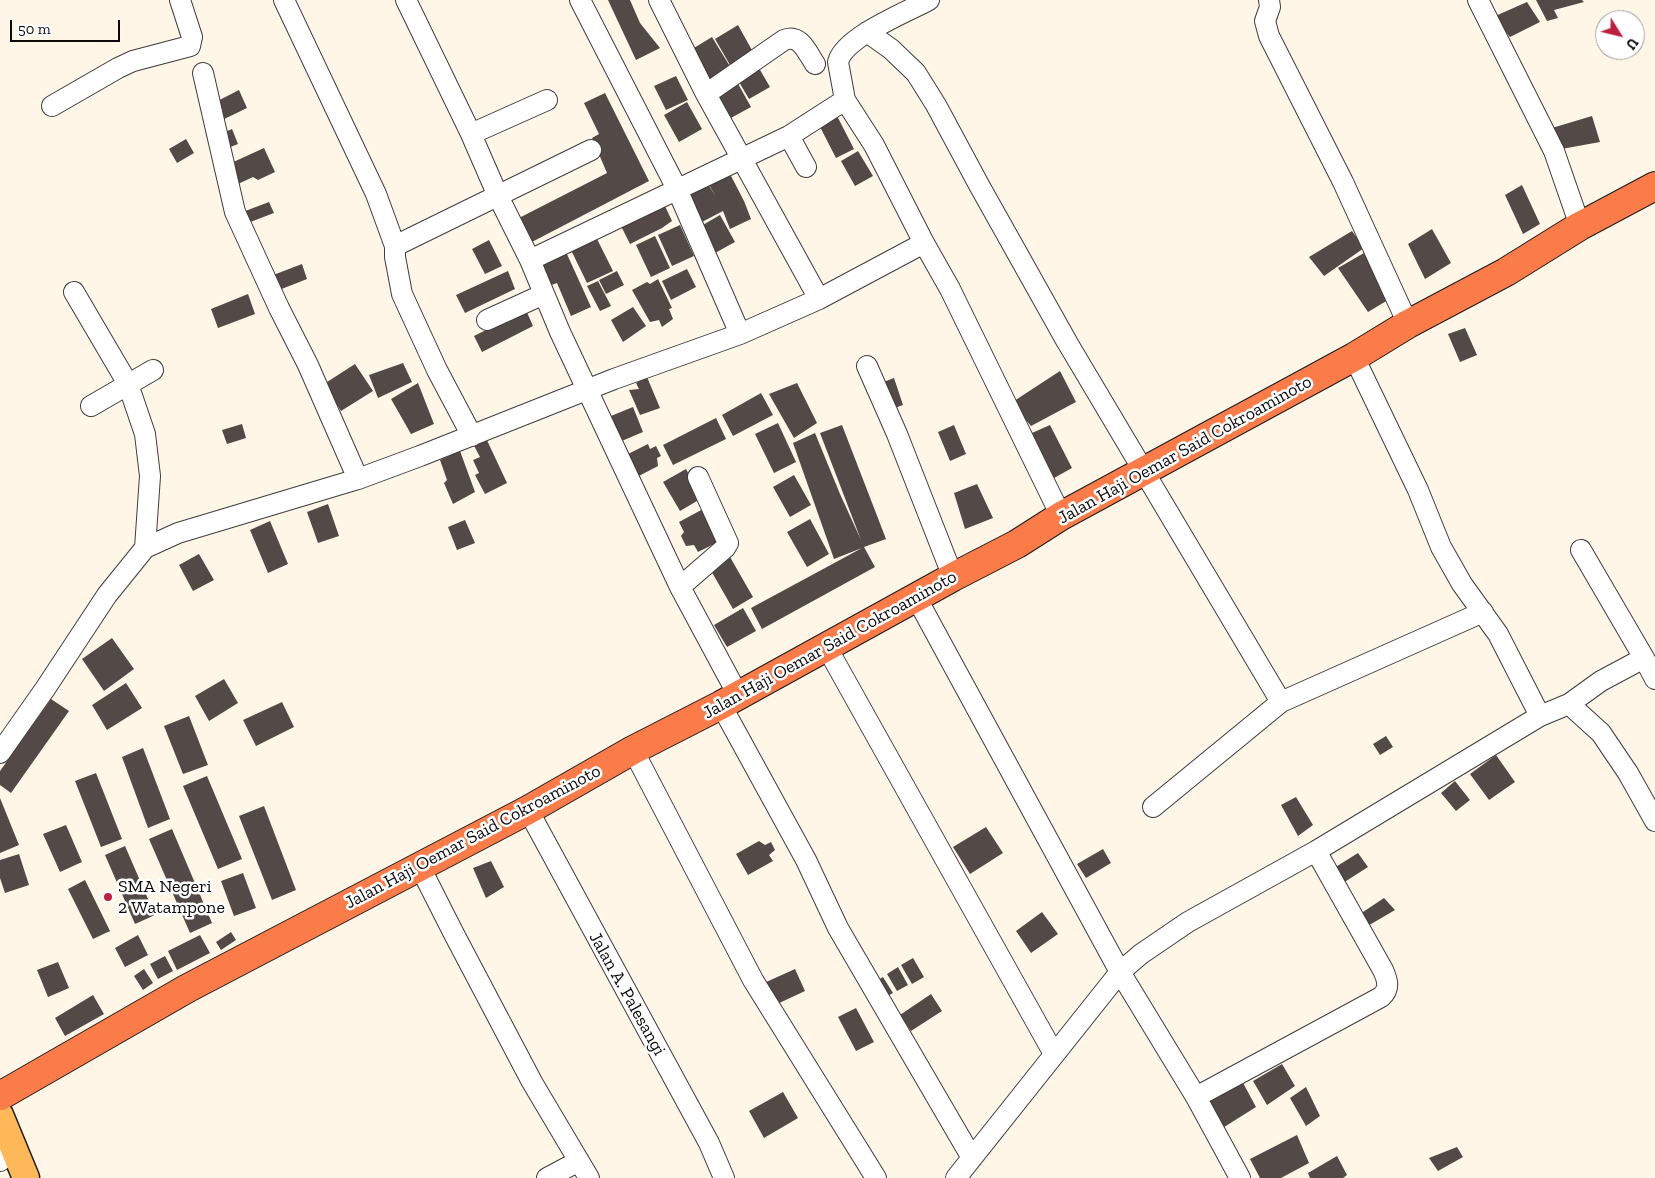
<!DOCTYPE html>
<style>
body{margin:0}
#map{position:relative;width:1655px;height:1178px;overflow:hidden;background:#fff6e7;font-family:"Zilla Slab",serif}
canvas{display:block}
.north{position:absolute;left:1595px;top:10px;width:50px;height:50px;box-sizing:border-box;background:#fff;border:1px solid #9d9d9d;border-radius:50%;rotate:126deg;font-size:14px;font-weight:700;line-height:20px;text-align:center;color:#0a0a0a}
.north::after{content:'';display:block;margin:auto;width:18px;height:22px;background:#be1e42;clip-path:polygon(50% 0,100% 100%,50% 72%,0 100%)}
.scale{position:absolute;left:10px;top:20px;width:110px;height:22px;box-sizing:border-box;border:2px solid #0a0a0a;border-top:0;padding-left:6px;font-size:15px;line-height:18px;white-space:nowrap;color:#0a0a0a;-webkit-text-stroke:4px #fff;paint-order:stroke}
</style>
<div id="map">
<canvas width="1655" height="1178"></canvas>
<div class="north">U</div>
<div class="scale">50 m</div>
</div>
<script>
const c = document.querySelector('canvas').getContext('2d');
c.lineJoin = 'round';
function paint(path, color) { c.fillStyle = color; c.fill(path, 'evenodd'); }
function trace(path, color, width, dash) { c.strokeStyle = color; c.lineWidth = width; c.lineCap = dash ? 'butt' : 'round'; c.setLineDash(dash || []); c.stroke(path); }
function write(font, color, halo, rows, align = 'center') {
  c.font = font + ' "Zilla Slab",serif'; c.lineWidth = 5; c.setLineDash([]); c.textBaseline = 'middle'; c.strokeStyle = halo; c.fillStyle = color; for (const [text, x, y, turn = 0] of rows) {
    c.save(); c.translate(x, y); c.rotate((+turn || 0) * Math.PI / 180); c.textAlign = isNaN(turn) ? turn : align; if (halo) c.strokeText(text, 0, 0); c.fillText(text, 0, 0); c.restore();
  }
}
paint(new Path2D(`
 M 608,0 L 630,0 L 640,23 L 660,48 L 636,60 Z
 M 1536,0 L 1582,0 L 1584,2 L 1554,10 L 1558,18 L 1547,21 Z
 M 1527,2 L 1540,22 L 1510,37 L 1493,17 Z
 M 738,25 L 753,52 L 730,65 L 715,39 Z
 M 712,37 L 731,68 L 707,82 L 689,51 Z
 M 756,63 L 770,87 L 749,99 L 735,75 Z
 M 732,73 L 751,107 L 729,119 L 710,85 Z
 M 676,76 L 688,100 L 666,110 L 654,86 Z
 M 239,90 L 247,108 L 214,124 L 206,107 Z
 M 605,93 L 649,181 L 530,243 L 517,219 L 607,173 L 592,138 L 599,134 L 584,103 Z
 M 687,102 L 702,129 L 679,142 L 664,115 Z
 M 835,112 L 854,149 L 836,158 L 817,121 Z
 M 1592,116 L 1600,142 L 1556,150 L 1552,128 Z
 M 232,129 L 238,144 L 213,154 L 211,138 Z
 M 186,139 L 194,153 L 177,163 L 169,149 Z
 M 264,148 L 275,172 L 258,180 L 253,177 L 238,184 L 229,164 Z
 M 858,151 L 873,176 L 855,186 L 841,161 Z
 M 729,172 L 744,201 L 751,219 L 730,229 L 723,211 L 700,223 L 685,196 L 708,184 L 716,197 L 708,183 Z
 M 1522,185 L 1540,224 L 1523,234 L 1505,195 Z
 M 269,202 L 274,213 L 245,224 L 240,213 Z
 M 665,206 L 672,221 L 662,228 L 630,244 L 621,226 Z
 M 720,215 L 735,242 L 715,253 L 701,226 Z
 M 680,225 L 694,256 L 672,266 L 658,235 Z
 M 1432,229 L 1451,263 L 1425,279 L 1408,244 Z
 M 1352,231 L 1364,248 L 1324,276 L 1309,257 Z
 M 655,236 L 670,268 L 651,277 L 636,245 Z
 M 596,237 L 613,271 L 587,283 L 571,250 Z
 M 489,240 L 502,266 L 485,274 L 472,249 Z
 M 566,252 L 591,307 L 571,316 L 557,283 L 546,287 L 536,265 Z
 M 1364,253 L 1388,300 L 1368,312 L 1338,268 Z
 M 302,264 L 307,279 L 274,292 L 268,277 Z
 M 687,269 L 696,287 L 671,300 L 662,281 Z
 M 508,271 L 515,289 L 465,313 L 456,295 Z
 M 617,271 L 624,285 L 606,294 L 599,280 Z
 M 658,279 L 672,308 L 669,309 L 673,319 L 662,327 L 659,320 L 650,322 L 632,290 L 647,282 L 650,284 Z
 M 598,281 L 611,306 L 600,311 L 587,286 Z
 M 248,294 L 255,314 L 218,328 L 211,309 Z
 M 633,307 L 646,326 L 623,342 L 611,320 Z
 M 526,310 L 533,326 L 482,352 L 474,336 Z
 M 1465,328 L 1477,355 L 1460,362 L 1448,334 Z
 M 403,363 L 412,382 L 378,398 L 369,375 Z
 M 355,364 L 373,391 L 341,411 L 324,384 Z
 M 1060,371 L 1076,402 L 1031,426 L 1011,403 Z
 M 647,377 L 660,408 L 640,415 L 629,390 L 639,389 L 636,383 Z
 M 894,378 L 903,405 L 889,410 L 881,383 Z
 M 418,383 L 434,424 L 411,434 L 391,399 Z
 M 797,383 L 817,423 L 794,438 L 769,394 Z
 M 761,393 L 773,415 L 733,436 L 722,415 Z
 M 633,407 L 643,432 L 617,443 L 606,418 Z
 M 716,418 L 726,439 L 673,465 L 663,445 Z
 M 778,423 L 796,462 L 774,473 L 755,434 Z
 M 242,424 L 246,438 L 227,444 L 222,430 Z
 M 842,425 L 886,539 L 864,547 L 875,567 L 762,629 L 751,608 L 862,548 L 834,559 L 793,443 L 815,433 L 840,494 L 861,540 L 820,433 Z
 M 954,425 L 966,454 L 950,461 L 938,432 Z
 M 1050,425 L 1072,468 L 1054,478 L 1032,433 Z
 M 485,436 L 507,483 L 485,494 L 475,475 L 479,473 L 473,460 L 480,457 L 472,442 Z
 M 648,444 L 650,449 L 656,446 L 661,456 L 657,458 L 658,466 L 637,477 L 626,455 Z
 M 460,451 L 475,492 L 453,504 L 444,483 L 447,480 L 440,460 Z
 M 686,469 L 702,498 L 680,511 L 663,482 Z
 M 794,475 L 811,505 L 790,517 L 773,487 Z
 M 977,484 L 993,518 L 965,529 L 954,493 Z
 M 328,504 L 339,536 L 318,543 L 307,512 Z
 M 705,508 L 722,540 L 698,552 L 694,545 L 686,546 L 681,536 L 684,532 L 679,522 Z
 M 810,519 L 829,554 L 807,567 L 787,532 Z
 M 465,520 L 475,543 L 457,550 L 448,527 Z
 M 270,521 L 288,564 L 268,573 L 250,530 Z
 M 199,554 L 214,580 L 193,591 L 179,565 Z
 M 730,557 L 753,597 L 733,609 L 710,569 Z
 M 743,608 L 756,631 L 727,647 L 714,625 Z
 M 112,638 L 134,669 L 104,691 L 82,659 Z
 M 224,679 L 238,703 L 209,721 L 195,696 Z
 M 126,683 L 142,708 L 107,730 L 92,705 Z
 M 51,699 L 69,711 L 11,793 L 0,785 L 0,771 Z
 M 282,702 L 294,727 L 256,746 L 243,720 Z
 M 189,716 L 208,765 L 183,774 L 164,726 Z
 M 1386,736 L 1393,747 L 1380,755 L 1373,744 Z
 M 143,748 L 170,819 L 148,828 L 122,757 Z
 M 1496,755 L 1515,782 L 1489,800 L 1470,774 Z
 M 96,773 L 122,839 L 101,847 L 75,781 Z
 M 207,776 L 242,859 L 218,869 L 183,786 Z
 M 1455,781 L 1470,800 L 1456,811 L 1441,793 Z
 M 1296,797 L 1313,825 L 1298,836 L 1281,805 Z
 M 0,798 L 19,845 L 0,853 Z
 M 264,806 L 296,890 L 272,900 L 239,816 Z
 M 66,825 L 82,862 L 60,872 L 43,834 Z
 M 986,827 L 1003,853 L 970,874 L 953,847 Z
 M 172,829 L 212,923 L 190,933 L 149,839 Z
 M 759,841 L 765,845 L 771,842 L 775,850 L 769,855 L 773,861 L 748,875 L 736,854 Z
 M 125,846 L 155,915 L 135,924 L 105,855 Z
 M 1103,849 L 1111,863 L 1086,878 L 1077,864 Z
 M 1358,853 L 1368,867 L 1343,883 L 1334,868 Z
 M 19,854 L 29,885 L 5,893 L 0,878 L 0,860 Z
 M 491,861 L 504,887 L 486,898 L 473,868 Z
 M 243,873 L 256,908 L 234,916 L 221,881 Z
 M 85,880 L 110,931 L 93,939 L 68,889 Z
 M 1384,898 L 1395,910 L 1366,927 L 1360,914 Z
 M 1042,912 L 1058,934 L 1031,953 L 1016,931 Z
 M 231,932 L 236,940 L 221,950 L 216,942 Z
 M 138,935 L 148,955 L 125,967 L 115,948 Z
 M 200,935 L 210,953 L 177,970 L 168,951 Z
 M 165,956 L 173,971 L 158,979 L 150,964 Z
 M 913,958 L 924,977 L 912,984 L 901,965 Z
 M 58,962 L 69,988 L 48,997 L 37,970 Z
 M 898,967 L 908,985 L 897,991 L 887,974 Z
 M 144,969 L 153,983 L 143,990 L 134,976 Z
 M 795,969 L 805,991 L 775,1005 L 764,983 Z
 M 883,977 L 893,993 L 880,1000 L 871,984 Z
 M 931,994 L 942,1011 L 911,1031 L 900,1015 Z
 M 93,995 L 104,1014 L 65,1036 L 55,1018 Z
 M 856,1008 L 874,1042 L 856,1051 L 838,1017 Z
 M 1282,1064 L 1295,1086 L 1267,1105 L 1253,1081 Z
 M 1242,1081 L 1256,1107 L 1221,1129 L 1206,1104 Z
 M 1306,1087 L 1320,1116 L 1306,1126 L 1290,1098 Z
 M 783,1092 L 798,1118 L 764,1138 L 749,1111 Z
 M 1297,1135 L 1309,1163 L 1281,1178 L 1260,1178 L 1250,1159 Z
 M 1457,1147 L 1463,1157 L 1438,1171 L 1429,1158 Z
 M 1337,1156 L 1347,1175 L 1343,1178 L 1310,1178 L 1308,1173 Z`), '#534946');
const minor = new Path2D(`
 M 284,0 L 376,194 L 395,246 L 395,257 L 402,294 L 437,370 L 472,436
 M 406,0 L 471,134 L 498,196 L 530,260 L 560,332 L 680,587 L 738,695
 M 580,0 L 677,189 L 740,334
 M 659,0 L 706,94 L 819,299
 M 929,0 C 907,12 844,37 838,62 L 845,100 L 874,145 L 924,243 L 950,289 L 1061,516
 M 1269,0 L 1270,7 L 1265,21 L 1269,36 L 1343,182 L 1408,324
 M 1478,0 L 1554,151 L 1580,226
 M 867,32 L 891,49 L 916,73 L 936,105 L 979,185 L 1067,342 L 1281,702
 M 203,73 L 235,212 L 279,308 L 308,365 L 358,479
 M 706,94 L 784,40 C 800,33 807,52 815,64
 M 52,106 L 118,68 L 133,61 L 190,46 L 192,37 L 180,0
 M 471,134 L 547,100
 M 789,136 L 806,167
 M 395,246 L 591,150
 M 530,260 L 789,136 L 845,100
 M 74,292 L 128,384 L 145,434 L 150,476 L 145,548
 M 487,320 L 544,294
 M 1354,357 L 1418,490 L 1441,547 L 1462,584 L 1498,634 L 1540,716
 M 867,366 L 897,434 L 953,577
 M 91,406 L 153,370
 M 1581,550 L 1644,658
 M 680,587 L 725,548 L 728,543 L 698,477
 M 916,597 L 1120,972 L 1196,1097 L 1240,1178
 M 826,646 L 1054,1054
 M 1569,704 L 1601,733 L 1628,773 L 1655,821
 M 721,705 L 806,860 L 838,928 L 972,1158
 M 633,750 L 753,980 L 876,1178
 M 0,753 L 45,689 L 107,595 L 145,548 L 178,533 L 358,479 L 420,456 L 614,379 L 740,334 L 819,299 L 924,243
 M 1153,807 L 1281,702 L 1483,612
 M 528,810 L 709,1143 L 724,1178
 M 420,867 L 454,934 L 532,1082 L 589,1178
 M 1196,1097 L 1381,997 C 1390,989 1388,981 1383,970 L 1316,851
 M 0,1161 L 14,1151
 M 547,1178 L 579,1161
 M 956,1178 L 1120,972 L 1141,954 L 1188,922 L 1316,851 L 1540,716 L 1569,704 L 1601,681 L 1644,658 L 1655,679`);
const major = new Path2D(`
 M 0,1115 L 26,1178`);
const highway = new Path2D(`
 M 0,1096 L 188,988 L 528,810 L 633,750 L 721,705 L 953,577 L 1017,544 L 1061,516 L 1354,357 L 1408,324 L 1506,272 L 1580,226 L 1655,186`);
trace(minor, '#3d3d3d', 22);
trace(major, '#1b1b1b', 29);
trace(highway, '#1b1b1b', 30);
trace(minor, '#fff', 20);
trace(major, '#ffb857', 26);
trace(highway, '#fb7b49', 28);
for (const [x, y, r, color] of [
 [108,897,5,"#be1e42"]
]) { const dot = new Path2D(); dot.arc(x, y, r, 0, 2 * Math.PI); c.fillStyle = color; c.fill(dot); trace(dot, '#fff', 2); }
write('18px', '#0a0a0a', '#fff', [
 ["Jalan Haji Oemar Said Cokroaminoto",1185,450,-29],
 ["Jalan Haji Oemar Said Cokroaminoto",830,645,-29],
 ["Jalan Haji Oemar Said Cokroaminoto",473,837,-28],
 ["Jalan A. Palesangi",627,994,61]
]);
write('18px', '#0a0a0a', '#fff', [
 ["SMA Negeri",118,887],
 ["2 Watampone",118,908]
], 'left');
</script>
